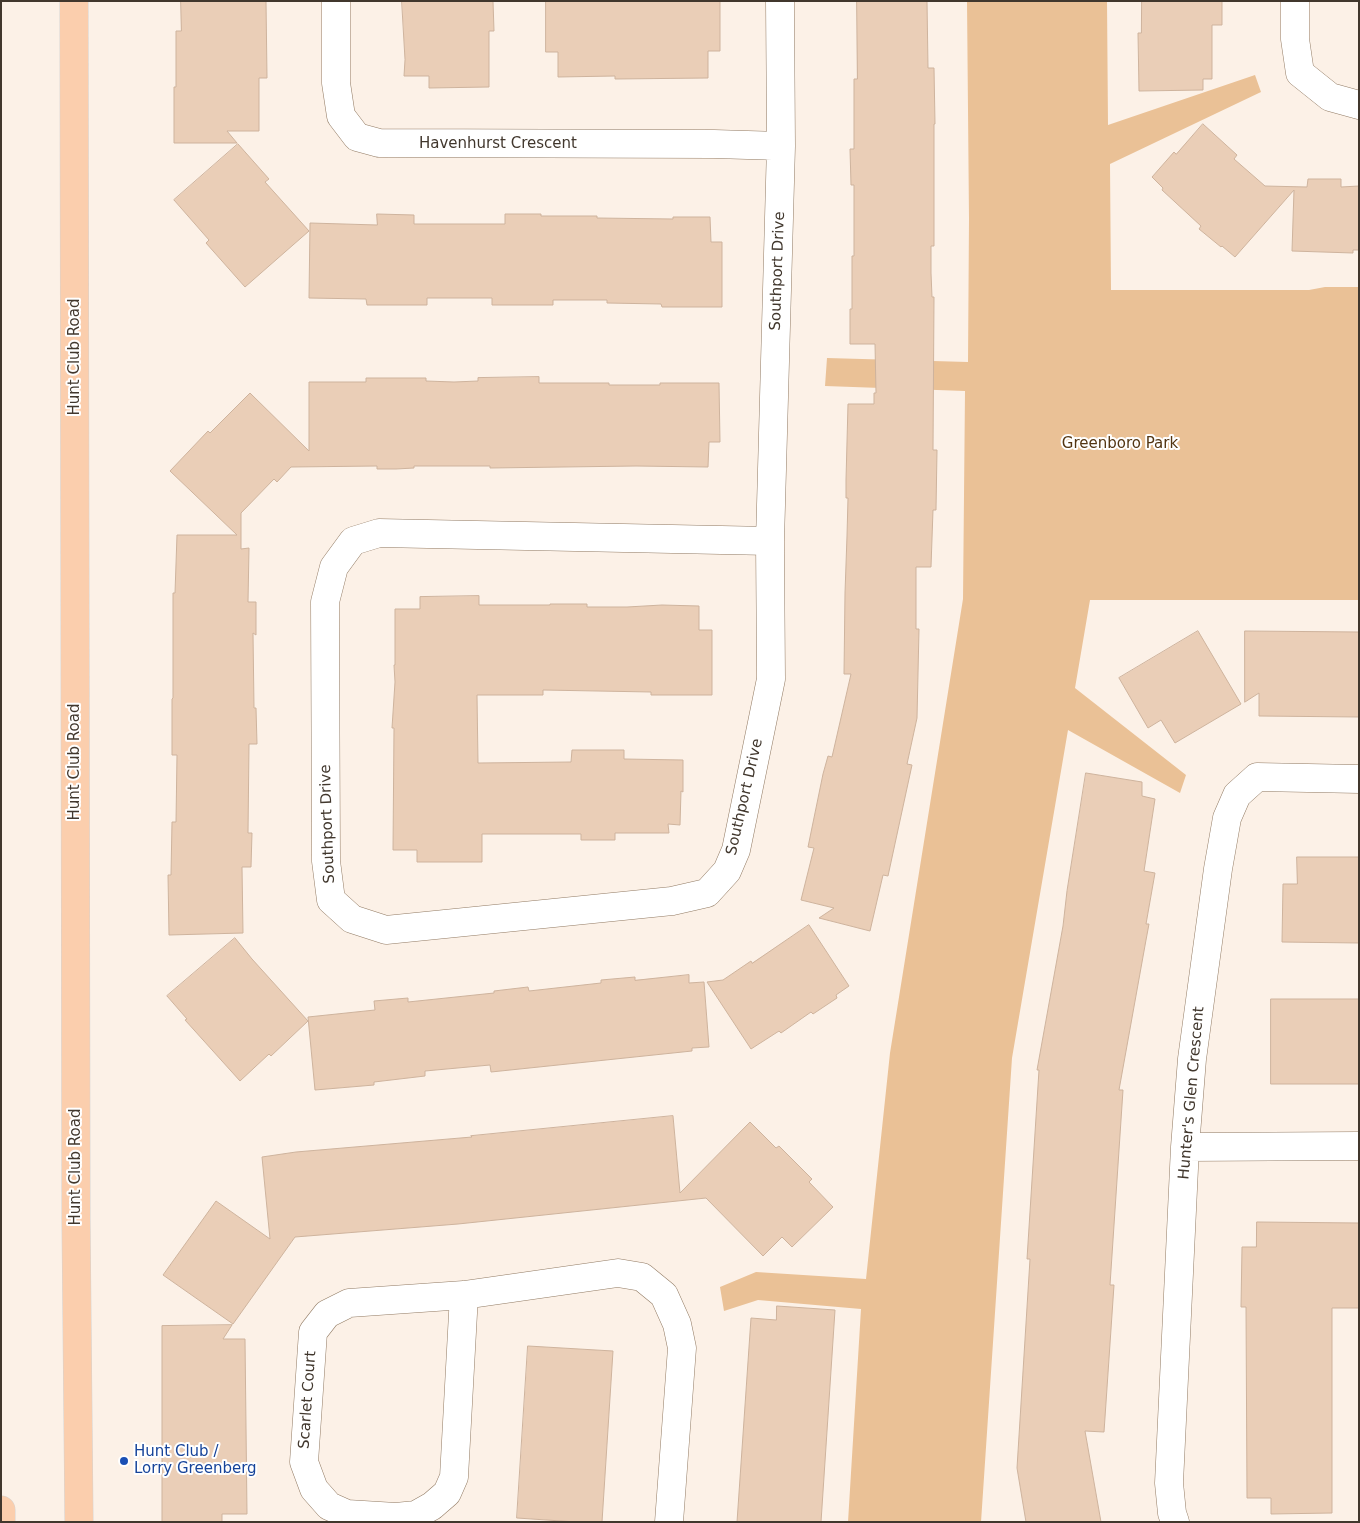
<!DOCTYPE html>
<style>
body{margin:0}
#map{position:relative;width:1360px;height:1523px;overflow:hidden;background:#fcf1e7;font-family:"DejaVu Sans",sans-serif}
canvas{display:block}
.frame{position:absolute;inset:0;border:2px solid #41372d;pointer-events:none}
</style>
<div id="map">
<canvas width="1360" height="1523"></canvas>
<div class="frame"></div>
</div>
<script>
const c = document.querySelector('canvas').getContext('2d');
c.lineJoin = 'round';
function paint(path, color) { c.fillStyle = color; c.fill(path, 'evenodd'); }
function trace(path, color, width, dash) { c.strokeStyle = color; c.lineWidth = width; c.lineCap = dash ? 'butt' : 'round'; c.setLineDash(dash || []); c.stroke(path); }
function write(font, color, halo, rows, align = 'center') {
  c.font = font + ' "DejaVu Sans",sans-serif'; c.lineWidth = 4; c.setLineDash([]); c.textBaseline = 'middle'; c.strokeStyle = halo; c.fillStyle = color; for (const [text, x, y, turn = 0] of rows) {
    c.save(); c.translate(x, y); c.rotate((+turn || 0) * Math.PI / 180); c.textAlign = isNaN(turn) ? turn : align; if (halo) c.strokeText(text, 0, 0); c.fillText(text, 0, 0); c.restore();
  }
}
paint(new Path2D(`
 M 967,1 L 1107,1 L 1108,125 L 1255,75 L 1261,92 L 1110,164 L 1111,290 L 1309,290 L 1325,287 L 1359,287 L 1359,600 L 1090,600 L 1075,688 L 1186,775 L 1180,793 L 1068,730 L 1012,1058 L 981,1522 L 848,1522 L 861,1309 L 758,1300 L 724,1311 L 720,1287 L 756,1272 L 866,1279 L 890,1053 L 963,599 L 965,391 L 825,386 L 827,358 L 968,362 L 969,219 Z`), '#eac196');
const building = new Path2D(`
 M 181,1 L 266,1 L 267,78 L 259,78 L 259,131 L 227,131 L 237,143 L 174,143 L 174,87 L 176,87 L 176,31 L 181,31 Z
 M 402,1 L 493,1 L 494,31 L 489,31 L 489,87 L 429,88 L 429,76 L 404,76 L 405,60 Z
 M 546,1 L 720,1 L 720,51 L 708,51 L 708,78 L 615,79 L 615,76 L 558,77 L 558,52 L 546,52 Z
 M 857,1 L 927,1 L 928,68 L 934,68 L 935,124 L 934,124 L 934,246 L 931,246 L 931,273 L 932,297 L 934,297 L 933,450 L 937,450 L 936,510 L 933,510 L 931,567 L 916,567 L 916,629 L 919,629 L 917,718 L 907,764 L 912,765 L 888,876 L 883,875 L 870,931 L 819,918 L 834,908 L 801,900 L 814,848 L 808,847 L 823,774 L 828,756 L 832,757 L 851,674 L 844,674 L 845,593 L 847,536 L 848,498 L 846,498 L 846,480 L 848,404 L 874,404 L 874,393 L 876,393 L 875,344 L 850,344 L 850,309 L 852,309 L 852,256 L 854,256 L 854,185 L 851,185 L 850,149 L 854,149 L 854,79 L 857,79 Z
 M 1142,1 L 1222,1 L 1222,25 L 1212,25 L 1212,79 L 1203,79 L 1203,90 L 1139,91 L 1138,33 L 1141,33 Z
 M 1203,124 L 1237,155 L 1234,159 L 1265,186 L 1307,187 L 1308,179 L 1341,179 L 1341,187 L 1359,186 L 1359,250 L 1353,250 L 1353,253 L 1292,251 L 1294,190 L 1235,257 L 1222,246 L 1221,247 L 1199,229 L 1201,226 L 1162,190 L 1163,188 L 1152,177 L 1174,152 L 1176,154 Z
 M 238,144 L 269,179 L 265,182 L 309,231 L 245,287 L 206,243 L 209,240 L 174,200 Z
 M 377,214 L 414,215 L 414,224 L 505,224 L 505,214 L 541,214 L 541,216 L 597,216 L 597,218 L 673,219 L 673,217 L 710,217 L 711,242 L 722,242 L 722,307 L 662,307 L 661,304 L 607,303 L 607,300 L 553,300 L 553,305 L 492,305 L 492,298 L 427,298 L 427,305 L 367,305 L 366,299 L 309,298 L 310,223 L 377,225 Z
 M 539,377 L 539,383 L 609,383 L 609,385 L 660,385 L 660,383 L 719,383 L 720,442 L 709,442 L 708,467 L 636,466 L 490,468 L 490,466 L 414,466 L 414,468 L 396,469 L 377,469 L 377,466 L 291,467 L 277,482 L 274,479 L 241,513 L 241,549 L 249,548 L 248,602 L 256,602 L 256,635 L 253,633 L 254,708 L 256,708 L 257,744 L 249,744 L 248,833 L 252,833 L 251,867 L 242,867 L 243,933 L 169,935 L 168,875 L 171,875 L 172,822 L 176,822 L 177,755 L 172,755 L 172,699 L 173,698 L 173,593 L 175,593 L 177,535 L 237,535 L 170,471 L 208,431 L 210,433 L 250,393 L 309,451 L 309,382 L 366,382 L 366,378 L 426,378 L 426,381 L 454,382 L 478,381 L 478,378 Z
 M 479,596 L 479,605 L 550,605 L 550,604 L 587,604 L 587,607 L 627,607 L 662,605 L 699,606 L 699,630 L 712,630 L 712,695 L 651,695 L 651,692 L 543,690 L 543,695 L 477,695 L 478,763 L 571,762 L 572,750 L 624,750 L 624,759 L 683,760 L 683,792 L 681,791 L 680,825 L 668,824 L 669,833 L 615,833 L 615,840 L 581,840 L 581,834 L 482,834 L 482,862 L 417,862 L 417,850 L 393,850 L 394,728 L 392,728 L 395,682 L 394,665 L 395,665 L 395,609 L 420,609 L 420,597 Z
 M 1198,631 L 1241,704 L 1175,743 L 1161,720 L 1148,728 L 1119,678 Z
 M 1245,631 L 1359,632 L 1359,717 L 1259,716 L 1259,693 L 1245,702 Z
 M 1086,773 L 1142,782 L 1142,796 L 1155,799 L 1144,871 L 1155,873 L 1146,924 L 1149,924 L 1146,940 L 1119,1090 L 1123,1090 L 1110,1285 L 1114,1285 L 1104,1432 L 1085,1431 L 1101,1522 L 1026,1522 L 1017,1468 L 1030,1259 L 1027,1259 L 1039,1070 L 1037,1070 L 1063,926 L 1067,891 Z
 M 1297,857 L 1359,857 L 1359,943 L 1282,942 L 1283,884 L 1297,884 Z
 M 809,925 L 849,986 L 836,995 L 837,998 L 813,1014 L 811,1012 L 781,1033 L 779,1031 L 751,1049 L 707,982 L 723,980 L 751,961 L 752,963 Z
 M 235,938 L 252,959 L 308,1021 L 271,1056 L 269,1054 L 240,1081 L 185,1020 L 187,1019 L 167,996 Z
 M 689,975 L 689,983 L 704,982 L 709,1047 L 692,1048 L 692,1051 L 491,1072 L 490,1065 L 425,1071 L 425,1076 L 374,1082 L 374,1085 L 315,1090 L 308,1017 L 375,1010 L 374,1001 L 408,998 L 408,1002 L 494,993 L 494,991 L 528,987 L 529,991 L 601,983 L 601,980 L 635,977 L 635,980 Z
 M 1271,999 L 1359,999 L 1359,1084 L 1271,1084 Z
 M 673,1116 L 680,1193 L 750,1122 L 776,1148 L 779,1146 L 812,1179 L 809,1182 L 833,1207 L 792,1247 L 782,1237 L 763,1256 L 706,1198 L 458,1224 L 295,1237 L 233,1324 L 163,1275 L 216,1201 L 270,1239 L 262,1157 L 296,1152 L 472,1137 L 471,1136 Z
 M 1257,1222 L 1359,1223 L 1359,1308 L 1332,1308 L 1332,1513 L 1271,1514 L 1271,1498 L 1247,1498 L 1246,1307 L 1241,1307 L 1242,1247 L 1256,1247 Z
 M 777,1306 L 835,1310 L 821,1522 L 737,1522 L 751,1318 L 776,1320 Z
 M 232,1325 L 223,1339 L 245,1339 L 247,1514 L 222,1514 L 222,1522 L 162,1522 L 162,1326 Z
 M 528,1346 L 613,1351 L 602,1522 L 576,1522 L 517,1518 Z`);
paint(building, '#eaceb7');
trace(building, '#ceb39d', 1);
const minor = new Path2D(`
 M 336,1 L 336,83 L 341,116 L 357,137 L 379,143 L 714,144 L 781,146
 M 1295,1 L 1295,39 L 1300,73 L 1330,97 L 1359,105
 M 770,541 L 379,533 L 353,541 L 334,567 L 325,602 L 326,861 L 331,900 L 352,919 L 386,930 L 672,901 L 707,893 L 727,871 L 736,850 L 771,679 L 770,541 L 781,146 L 780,1
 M 1185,1147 L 1359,1146
 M 464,1295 L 454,1477 L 447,1493 L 432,1506 L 416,1515 L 396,1517 L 347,1514 L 329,1506 L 314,1489 L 304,1462 L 313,1332 L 327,1314 L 349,1303 L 464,1295 L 618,1273 L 642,1277 L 664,1295 L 677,1324 L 682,1348 L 669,1522
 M 1175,1522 L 1172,1513 L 1169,1483 L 1185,1147 L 1192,1059 L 1218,869 L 1227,818 L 1237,795 L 1257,777 L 1359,779`);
const major = new Path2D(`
 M 74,1 L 76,1219 L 79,1522
 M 1,1510 L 1,1522`);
trace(minor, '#927b64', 29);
trace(major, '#d5d3d1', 29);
trace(minor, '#fff', 28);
trace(major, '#fbcead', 28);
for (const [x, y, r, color] of [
 [124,1461,5,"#1a4fb4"]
]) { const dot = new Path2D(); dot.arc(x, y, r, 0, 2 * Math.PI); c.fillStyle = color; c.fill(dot); trace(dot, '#fff', 2); }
write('15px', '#41372d', '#fff', [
 ["Havenhurst Crescent",498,144],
 ["Southport Drive",778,271,-88],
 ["Hunt Club Road",75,357,-90],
 ["Hunt Club Road",75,762,-90],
 ["Southport Drive",745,797,-77],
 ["Southport Drive",328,824,-92],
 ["Hunter's Glen Crescent",1192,1093,-85],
 ["Hunt Club Road",76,1167,-90],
 ["Scarlet Court",308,1400,-86]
]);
write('15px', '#533512', '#fff', [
 ["Greenboro Park",1120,444]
]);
write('15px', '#164399', '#fff', [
 ["Hunt Club /",134,1452],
 ["Lorry Greenberg",134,1469]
], 'left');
</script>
